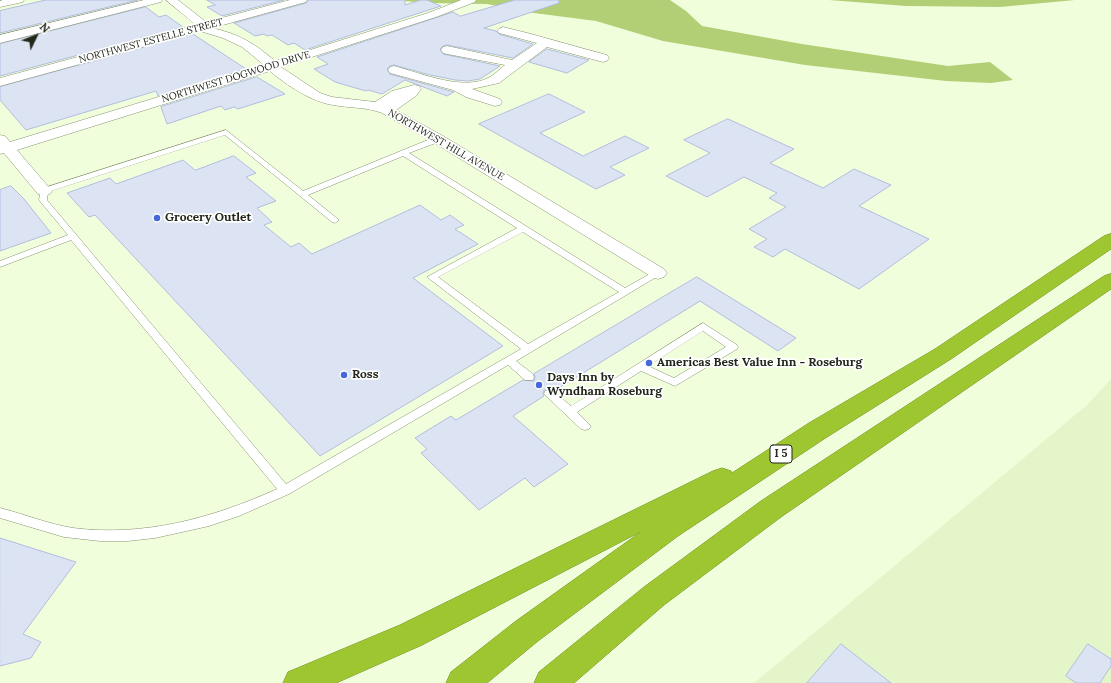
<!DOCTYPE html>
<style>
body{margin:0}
#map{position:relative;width:1111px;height:683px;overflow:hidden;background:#f1fedb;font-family:Lora,serif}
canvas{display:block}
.north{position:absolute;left:16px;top:16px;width:40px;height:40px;-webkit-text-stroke:3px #fff;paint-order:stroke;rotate:47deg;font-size:11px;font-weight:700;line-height:16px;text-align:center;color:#22271a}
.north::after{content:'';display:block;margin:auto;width:14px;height:18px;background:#22271a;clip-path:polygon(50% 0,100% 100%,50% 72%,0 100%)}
</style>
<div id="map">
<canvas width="1111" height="683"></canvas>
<div class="north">N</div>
</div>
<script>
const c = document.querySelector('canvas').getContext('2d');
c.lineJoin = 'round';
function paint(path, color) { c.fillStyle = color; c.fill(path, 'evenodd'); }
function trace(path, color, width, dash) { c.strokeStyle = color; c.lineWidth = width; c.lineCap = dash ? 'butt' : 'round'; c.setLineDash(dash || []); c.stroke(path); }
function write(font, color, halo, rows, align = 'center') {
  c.font = font + ' Lora,serif'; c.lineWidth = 3.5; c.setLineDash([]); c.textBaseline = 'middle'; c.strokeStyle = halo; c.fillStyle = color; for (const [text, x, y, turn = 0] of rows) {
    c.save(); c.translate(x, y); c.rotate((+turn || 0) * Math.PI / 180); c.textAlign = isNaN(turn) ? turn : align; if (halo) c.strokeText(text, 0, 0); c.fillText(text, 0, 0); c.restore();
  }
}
paint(new Path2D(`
 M 1111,379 L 1111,683 L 754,683 L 1087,405 Z`), '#e5f5ca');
paint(new Path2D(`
 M 390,0 L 670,0 L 686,11 L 702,26 L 802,44 L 948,66 L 990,62 L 1013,80 L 991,83 L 946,81 L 805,65 L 663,41 L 596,21 L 534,13 L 487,4 L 429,3 Z
 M 829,0 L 1075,0 L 1000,7 L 906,6 Z`), '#b2cf76');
const building = new Path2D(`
 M 46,0 L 138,0 L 0,33 L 0,11 Z
 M 207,0 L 284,0 L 222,16 L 207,7 L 215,5 Z
 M 308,0 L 405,0 L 405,5 L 421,0 L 427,0 L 441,6 L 305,50 L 294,43 L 288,45 L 272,35 L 267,36 L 264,34 L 255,36 L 234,23 L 306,3 Z
 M 515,0 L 559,0 L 559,3 L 484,28 L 496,31 L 499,34 L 533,44 L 513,58 L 447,45 L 443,46 L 440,49 L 443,54 L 500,66 L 480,79 L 468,81 L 455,80 L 430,75 L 394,65 L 390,66 L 387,69 L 390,74 L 454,92 L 447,96 L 405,80 L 382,94 L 368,90 L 366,91 L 335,82 L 314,69 L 328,64 L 317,57 L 453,12 L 460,16 Z
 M 146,7 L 159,17 L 166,15 L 183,27 L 0,76 L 0,44 Z
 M 193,34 L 246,69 L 158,96 L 156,91 L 26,130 L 0,100 L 0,87 Z
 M 547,49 L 589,60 L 567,73 L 529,62 Z
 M 257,77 L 285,94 L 238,109 L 234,107 L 225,110 L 221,106 L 167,124 L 161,107 Z
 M 549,94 L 585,112 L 540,133 L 583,156 L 625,136 L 649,148 L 610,167 L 625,175 L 596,189 L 479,124 Z
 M 728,119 L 794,149 L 770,163 L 823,188 L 854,169 L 891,185 L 859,206 L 929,239 L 859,289 L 785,249 L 773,257 L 754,247 L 767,239 L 749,229 L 786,207 L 769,198 L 777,193 L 744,177 L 707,197 L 666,176 L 710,153 L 684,140 Z
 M 234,156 L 256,173 L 246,177 L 276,201 L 257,208 L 272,222 L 264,225 L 291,247 L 299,243 L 312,254 L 420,205 L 441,220 L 450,215 L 464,225 L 455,229 L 478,244 L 413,278 L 503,346 L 320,456 L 95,215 L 89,217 L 67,193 L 110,178 L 116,184 L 183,160 L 195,170 Z
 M 11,186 L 24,199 L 51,233 L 0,251 L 0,190 Z
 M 697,277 L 796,338 L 778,351 L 700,301 L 554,391 L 544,390 L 543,394 L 544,396 L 513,416 L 568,464 L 534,487 L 525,478 L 479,510 L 421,453 L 427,449 L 415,438 L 451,416 L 456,420 L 523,380 L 534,381 L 535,377 L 534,374 Z
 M 0,538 L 76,562 L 23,634 L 41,642 L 31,658 L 0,666 Z
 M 841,644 L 891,683 L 807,683 Z
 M 1088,644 L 1111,659 L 1111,666 L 1100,683 L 1076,683 L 1066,676 Z`);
paint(building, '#dce3f3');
trace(building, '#b0bdde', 1);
const service = new Path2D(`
 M 226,130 L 303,191 L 435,137 L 441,137 L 441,141 L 409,153 L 625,288 L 655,271 L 661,271 L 663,273 L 516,361 L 533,374 L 534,377 L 533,380 L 525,380 L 508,365 L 289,494 L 239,516 L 209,526 L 155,538 L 128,541 L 100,541 L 64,537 L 0,518 L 0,508 C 24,514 48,524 73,528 C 144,537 213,518 277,489 L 71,240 L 0,267 L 0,261 L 68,235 L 39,200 L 41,189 ZM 225,135 L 332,222 L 335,223 L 339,220 L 308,195 L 403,156 L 517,228 L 427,277 L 521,349 L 286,484 L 47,200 L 48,192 ZM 523,232 L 619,292 L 528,344 L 438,277 Z
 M 703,323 L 737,345 L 738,347 L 737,349 L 675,386 L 641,371 L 577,412 L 591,426 L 589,429 L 585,430 L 581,429 L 544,394 L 545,391 C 555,389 564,401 571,406 ZM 703,331 L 726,347 L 674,378 L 648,366 Z`);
const minor = new Path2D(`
 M 3,0 L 24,0 L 23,2 L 0,7 L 0,1 Z
 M 144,0 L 162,0 L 161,2 L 0,43 L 0,35 Z
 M 166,0 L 178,0 L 206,22 L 290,0 L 307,0 L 306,2 L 212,28 C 239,34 254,43 275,61 L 428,13 L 461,0 L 476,0 L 475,2 L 436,17 L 281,67 L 320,93 L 332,97 L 375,102 L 392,91 L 414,85 L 419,86 L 421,89 L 416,96 L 396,110 L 443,136 L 664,269 L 667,273 L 664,277 L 658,279 L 652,277 L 433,142 L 382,113 C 367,107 349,108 333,105 C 312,102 286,85 270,71 L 17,150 L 52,191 L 50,194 L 44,196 L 38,194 L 4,153 L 0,154 L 0,135 L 5,136 L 10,142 L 264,65 L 242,47 L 223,38 L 200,31 L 0,86 L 0,78 L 196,25 Z
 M 503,27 C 538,35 572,46 607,55 L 609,58 L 607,61 L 603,62 L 547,47 L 499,83 L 472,89 L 500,99 L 502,102 L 500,105 L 495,106 L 466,97 L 453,90 L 390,73 L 388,70 L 390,67 L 394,66 C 421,73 464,92 490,77 C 495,74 500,69 505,65 L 447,54 L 443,53 L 441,50 L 443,47 L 447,46 L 512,60 L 537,43 L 499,33 L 497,31 L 499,29 Z`);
const motorway = new Path2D(`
 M 1111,234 L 1111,249 L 951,359 L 827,437 L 678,536 L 538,641 L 487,683 L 446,683 L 451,672 L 516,621 L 642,531 L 422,645 L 336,683 L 283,683 L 288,672 L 400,625 L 713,471 L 722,468 L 731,471 L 732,473 L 809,423 L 935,349 L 1104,236 Z
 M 1111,274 L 1111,289 L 781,517 L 664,605 L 574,683 L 534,683 L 539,672 L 644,587 L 761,501 L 1104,276 Z`);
trace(service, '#869171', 1);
trace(minor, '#869171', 1);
trace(motorway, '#738e28', 1);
paint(service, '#fff');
paint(minor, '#fff');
paint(motorway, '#9ec630');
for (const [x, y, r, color] of [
 [157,218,4,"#4668db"],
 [649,363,4,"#4668db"],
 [344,375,4,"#4668db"],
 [539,385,4,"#4668db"]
]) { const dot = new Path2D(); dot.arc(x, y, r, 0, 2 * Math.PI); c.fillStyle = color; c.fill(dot); trace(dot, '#fff', 1.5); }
write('10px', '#22271a', '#fff', [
 ["NORTHWEST ESTELLE STREET",151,41,-15],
 ["NORTHWEST DOGWOOD DRIVE",236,77,-17],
 ["NORTHWEST HILL AVENUE",446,145,30]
]);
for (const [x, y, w] of [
 [781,454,22]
]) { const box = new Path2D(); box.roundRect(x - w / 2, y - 9, w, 18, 3); c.fillStyle = '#fff'; c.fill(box); trace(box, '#22271a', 1); }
write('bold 11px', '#22271a', null, [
 ["I 5",781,454]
]);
write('bold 12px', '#22271a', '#fff', [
 ["Grocery Outlet",165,218],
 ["Americas Best Value Inn - Roseburg",657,363],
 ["Ross",352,375],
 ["Days Inn by",547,378],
 ["Wyndham Roseburg",547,392]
], 'left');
</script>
